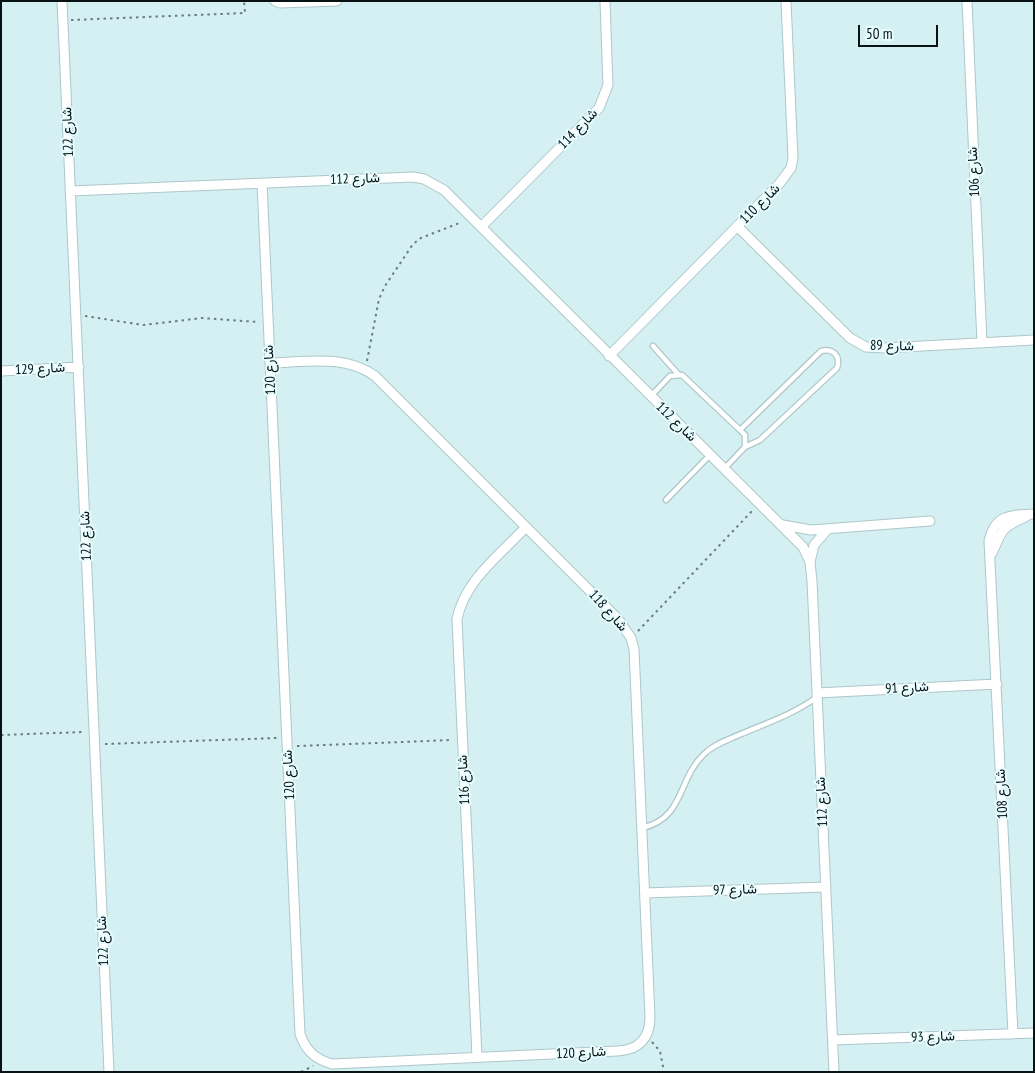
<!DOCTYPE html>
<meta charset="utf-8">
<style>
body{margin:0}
#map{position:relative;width:1035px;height:1073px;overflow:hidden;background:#d4f0f2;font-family:"PT Sans Narrow",sans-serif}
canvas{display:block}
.frame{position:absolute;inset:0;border:2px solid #081213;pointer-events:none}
.scale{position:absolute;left:858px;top:25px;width:80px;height:22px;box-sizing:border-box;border:2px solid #081213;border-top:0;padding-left:6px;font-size:15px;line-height:18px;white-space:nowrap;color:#081213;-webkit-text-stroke:4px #e6fcfe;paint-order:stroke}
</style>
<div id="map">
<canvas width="1035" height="1073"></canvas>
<div class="frame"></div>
<div class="scale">50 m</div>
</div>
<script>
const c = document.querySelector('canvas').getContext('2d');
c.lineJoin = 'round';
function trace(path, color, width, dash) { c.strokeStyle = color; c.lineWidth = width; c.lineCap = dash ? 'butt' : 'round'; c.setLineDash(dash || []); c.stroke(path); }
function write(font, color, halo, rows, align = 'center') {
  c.font = font + ' "PT Sans Narrow",Vazirmatn,sans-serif'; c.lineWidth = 4; c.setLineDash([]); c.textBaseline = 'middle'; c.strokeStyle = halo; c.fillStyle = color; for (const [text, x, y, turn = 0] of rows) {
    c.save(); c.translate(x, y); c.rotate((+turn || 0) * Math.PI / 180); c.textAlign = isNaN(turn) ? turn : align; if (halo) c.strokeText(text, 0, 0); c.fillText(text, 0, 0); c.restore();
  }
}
const lane = new Path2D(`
 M 653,346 L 678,374
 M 651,396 L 670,376 L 682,375 L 740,430 L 745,435 L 745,447 L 724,469
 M 740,430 L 821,351 C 833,348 841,356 837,368 L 760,440 L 745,447
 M 666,500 L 710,455
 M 642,828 C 685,818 677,780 704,754 C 714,744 728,740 741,734 C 767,723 794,714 817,697`);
const street = new Path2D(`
 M 62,1 L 109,1072
 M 275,1 L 280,3 L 337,1
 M 967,1 L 982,343
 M 262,183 L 300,1034 C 306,1051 315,1059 332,1064 L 618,1051 C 639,1050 650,1038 650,1017 L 634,649 L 631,638 L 618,619 L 375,376 C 344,354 306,362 270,363
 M 70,191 L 413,177 L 424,179 L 444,190 L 803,547 L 810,562 L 812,581 L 834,1072
 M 737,226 L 850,338 L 866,347 L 885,348 L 1034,340
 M 481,227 L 599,108 L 608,85 L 605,1
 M 609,356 L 779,184 L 791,168 L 793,158 L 786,1
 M 1,371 L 79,367
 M 783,525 L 811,530 L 930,521
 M 992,553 C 1004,527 1000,529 1027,516
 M 810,562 L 814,545 L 827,530
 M 817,693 L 997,684
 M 645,893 L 826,887
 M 1013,1034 L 989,541 C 995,514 1011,515 1034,514
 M 833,1040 L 1034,1033
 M 477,1057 L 457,619 C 465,580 500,555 526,527`);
trace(lane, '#adc7c9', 7);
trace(street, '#adc7c9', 11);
trace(new Path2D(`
 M 71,20 L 245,13 L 244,1
 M 85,316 L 143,325 L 202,318 L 258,322
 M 367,361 L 379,299 L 385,286 L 413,244 L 421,238 L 462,222
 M 638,631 L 753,510
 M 1,735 L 84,732
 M 105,744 L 277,738
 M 297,746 L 452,740
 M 652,1042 L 660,1051 L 664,1072
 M 301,1072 L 313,1066`), '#6a7c7e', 2, [2.5, 4]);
trace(lane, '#fff', 4.5);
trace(street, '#fff', 9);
write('14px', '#081213', '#e6fcfe', [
 ["شارع 114",578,129,-46],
 ["شارع 122",68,132,-92],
 ["شارع 106",974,172,-93],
 ["شارع 112",355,179,-2],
 ["شارع 110",760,204,-45],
 ["شارع 89",892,346,1],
 ["شارع 129",40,369,-3],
 ["شارع 120",270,370,-93],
 ["شارع 112",676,422,44],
 ["شارع 122",86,536,-92],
 ["شارع 118",608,611,48],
 ["شارع 91",907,688,-3],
 ["شارع 120",289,775,-93],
 ["شارع 116",464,780,-93],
 ["شارع 108",1002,794,-93],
 ["شارع 112",822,802,-93],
 ["شارع 97",735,890,-2],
 ["شارع 122",103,941,-93],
 ["شارع 93",933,1037,-2],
 ["شارع 120",581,1053,-3]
]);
</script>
